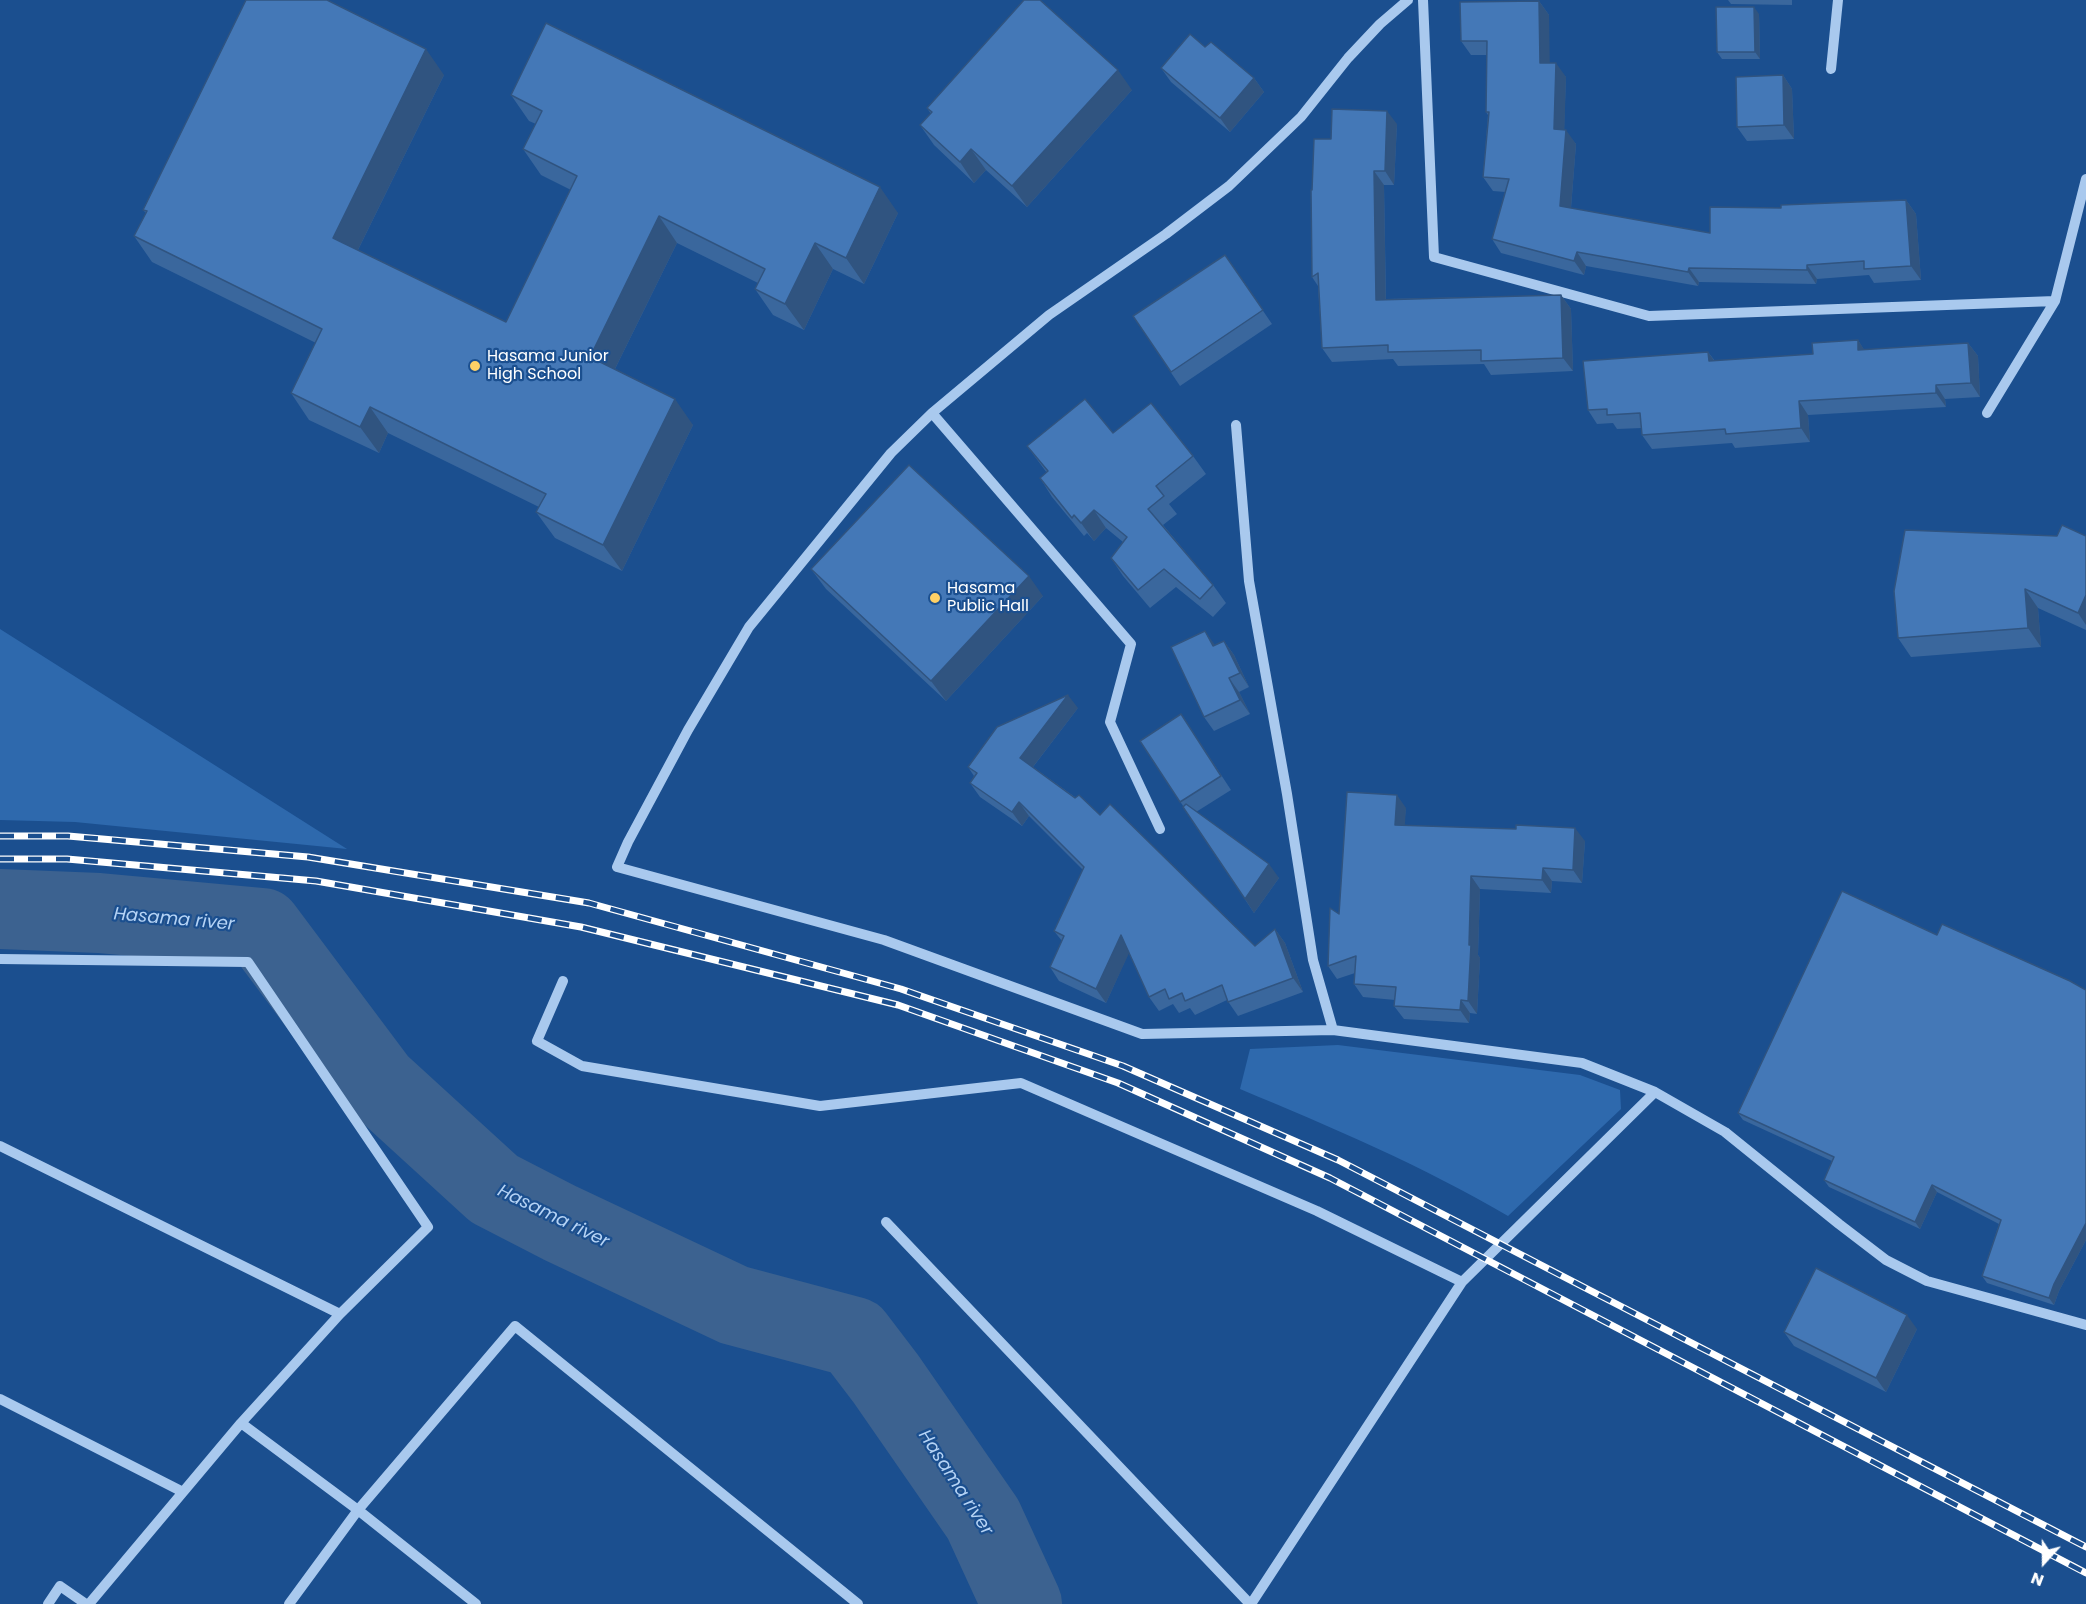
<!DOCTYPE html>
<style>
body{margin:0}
#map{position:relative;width:2086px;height:1604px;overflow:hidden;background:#1b4f8f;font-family:Poppins,sans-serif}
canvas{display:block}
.north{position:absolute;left:2014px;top:1532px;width:60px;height:60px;-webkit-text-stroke:4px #1b4f8f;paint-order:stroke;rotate:201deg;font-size:16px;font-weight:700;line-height:24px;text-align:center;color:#fff}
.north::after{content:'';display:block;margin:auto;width:21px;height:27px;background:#fff;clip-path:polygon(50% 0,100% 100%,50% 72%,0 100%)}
</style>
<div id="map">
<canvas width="2086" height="1604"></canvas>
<div class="north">N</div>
</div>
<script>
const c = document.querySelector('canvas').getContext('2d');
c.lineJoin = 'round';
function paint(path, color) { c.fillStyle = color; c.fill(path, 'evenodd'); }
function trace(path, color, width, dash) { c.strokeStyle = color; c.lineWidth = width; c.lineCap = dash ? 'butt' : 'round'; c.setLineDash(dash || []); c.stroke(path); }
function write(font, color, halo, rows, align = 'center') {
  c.font = font + ' Poppins,sans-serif'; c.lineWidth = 4.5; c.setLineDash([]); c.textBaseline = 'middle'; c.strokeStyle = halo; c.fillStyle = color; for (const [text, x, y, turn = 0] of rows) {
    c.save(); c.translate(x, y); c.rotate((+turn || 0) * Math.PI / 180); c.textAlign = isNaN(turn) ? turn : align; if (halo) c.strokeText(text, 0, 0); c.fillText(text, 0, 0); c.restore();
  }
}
paint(new Path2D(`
 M 0,629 L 347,849 L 75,822 L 0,820 Z
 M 1338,1045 L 1580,1075 L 1620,1090 L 1621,1109 L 1508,1216 C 1423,1166 1331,1127 1240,1089 L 1250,1049 Z`), '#2e69ad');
trace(new Path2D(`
 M 0,909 L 99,913 L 262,928 L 378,1083 L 494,1189 L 560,1223 L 734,1305 L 854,1337 L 886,1379 L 983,1519 L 1022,1604`), '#3c6290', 80);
trace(new Path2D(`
 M 1408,0 L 1380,24 L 1348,58 L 1301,117 L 1229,186 L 1166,234 L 1049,315 L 932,413 L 891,453 L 749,627 L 688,730 L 628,842 L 617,867 L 884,940 L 1142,1034 L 1333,1030 L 1582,1063 L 1655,1092 L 1725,1132 L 1839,1224 L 1886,1260 L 1927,1281 L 2086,1325
 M 1423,0 L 1434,257 L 1649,316 L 2055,301
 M 1831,69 L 1838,0
 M 932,413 L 1131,644 L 1110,722 L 1160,829
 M 1987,413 L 2055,301 L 2086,179
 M 1236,425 L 1249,581 L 1287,794 L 1313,960 L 1333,1030
 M 0,959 L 248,962 L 428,1227 L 340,1314 L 241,1423 L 89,1604
 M 563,981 L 537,1041 L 582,1066 L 820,1106 L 1021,1083 L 1317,1211 L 1462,1282
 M 0,1146 L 340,1314
 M 886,1222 L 1250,1604
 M 0,1399 L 183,1492
 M 241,1423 L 358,1510 L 476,1604
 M 48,1604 L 60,1586 L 86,1604
 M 289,1604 L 358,1510 L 515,1326 L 858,1604
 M 1251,1604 L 1462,1282 L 1655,1092`), '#a9c9ee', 10);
const rail = new Path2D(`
 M 0,836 L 68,836 L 308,857 L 589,903 L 901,989 L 1123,1066 L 1338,1160 L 2086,1547
 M 0,859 L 67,859 L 316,881 L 581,927 L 898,1005 L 1118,1083 L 1330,1178 L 2086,1573`);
trace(rail, '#fff', 7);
trace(rail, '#1b4f8f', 4.5, [14]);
paint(new Path2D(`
 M 1728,0 L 1792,0 L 1792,5 L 1731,4 Z
 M 1539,1 L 1549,15 L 1549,63 L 1566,77 L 1564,130 L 1576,144 L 1571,208 L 1710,233 L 1781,208 L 1906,200 L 1916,214 L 1921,280 L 1874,283 L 1869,275 L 1817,279 L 1816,284 L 1699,282 L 1698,286 L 1586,266 L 1584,275 L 1501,253 L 1492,239 L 1505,192 L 1493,191 L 1483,177 L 1488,115 L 1486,112 L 1487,55 L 1471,55 L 1461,41 Z
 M 1759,14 L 1760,59 L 1722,59 L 1717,52 Z
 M 1161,68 L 1254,78 L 1264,92 L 1230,132 L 1171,82 Z
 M 444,75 L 358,250 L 506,322 L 571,190 L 541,175 L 523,149 L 536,124 L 529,121 L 511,95 L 898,213 L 864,284 L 833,269 L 804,330 L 773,315 L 755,289 L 758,283 L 677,243 L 615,369 L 693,425 L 622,571 L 555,538 L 536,512 L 539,507 L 388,433 L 379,453 L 309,420 L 291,393 L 316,343 L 152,262 L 134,236 L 146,213 L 143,210 Z
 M 1783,75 L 1792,89 L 1794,139 L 1747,141 L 1737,127 Z
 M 1132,90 L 1027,207 L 986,170 L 974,183 L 934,145 L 920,125 L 931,114 L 927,108 Z
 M 1397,124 L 1394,185 L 1384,185 L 1386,299 L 1561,295 L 1571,309 L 1573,371 L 1491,375 L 1484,364 L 1398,366 L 1393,359 L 1332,362 L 1322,348 L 1318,286 L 1312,277 L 1312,190 Z
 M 1225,255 L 1272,324 L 1180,386 L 1133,316 Z
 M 1858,340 L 1864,350 L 1968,343 L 1978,356 L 1980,397 L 1945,399 L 1946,407 L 1808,415 L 1810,442 L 1735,448 L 1732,443 L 1652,449 L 1642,435 L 1642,428 L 1617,429 L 1613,423 L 1597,424 L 1588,410 L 1708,352 L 1715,361 L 1813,354 Z
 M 1113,433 L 1193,456 L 1206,474 L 1169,504 L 1177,514 L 1163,525 L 1213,585 L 1226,603 L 1213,617 L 1176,587 L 1150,608 L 1123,576 L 1111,558 L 1123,542 L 1106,528 L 1094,541 L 1087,533 L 1084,536 L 1052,497 L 1040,478 L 1047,473 L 1027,446 Z
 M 2057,536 L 2086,536 L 2086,630 L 2038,608 L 2041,647 L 1911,657 L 1898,638 Z
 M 811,569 L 1043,596 L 946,701 L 826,589 Z
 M 1224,641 L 1234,655 L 1249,687 L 1239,692 L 1250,714 L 1214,731 L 1204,717 L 1215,645 Z
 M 1078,708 L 1033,767 L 1100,815 L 1255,946 L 1275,929 L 1285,943 L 1303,992 L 1238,1016 L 1227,1000 L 1195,1015 L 1190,1008 L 1179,1013 L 1173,1004 L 1159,1011 L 1149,997 L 1129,952 L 1106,1003 L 1059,981 L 1050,967 L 1062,941 L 1054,931 L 1083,870 L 1029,816 L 1022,826 L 980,797 L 970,783 L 974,776 L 968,767 Z
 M 1181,714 L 1231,790 L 1196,812 L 1279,878 L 1254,913 L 1140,741 Z
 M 1406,808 L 1404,825 L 1585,841 L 1582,883 L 1552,881 L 1551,893 L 1480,889 L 1478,955 L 1480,958 L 1477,1014 L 1470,1013 L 1469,1023 L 1404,1019 L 1394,1006 L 1395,1000 L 1363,997 L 1354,984 L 1355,973 L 1337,979 L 1328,966 L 1339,914 Z
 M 1937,935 L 2086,990 L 2086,1240 L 2059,1291 L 2054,1305 L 1987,1283 L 1982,1276 L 1999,1224 L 1937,1192 L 1920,1229 L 1829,1187 L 1824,1180 L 1832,1161 L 1743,1120 L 1738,1113 Z
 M 1917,1329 L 1886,1392 L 1794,1346 L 1784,1332 Z`), '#3a679d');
paint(new Path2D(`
 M 1539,1 L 1549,15 L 1550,77 L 1540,63 Z
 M 1754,7 L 1759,14 L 1760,59 L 1755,52 Z
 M 426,49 L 444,75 L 351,264 L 333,238 Z
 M 1556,63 L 1566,77 L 1564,143 L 1554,129 Z
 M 1118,70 L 1132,90 L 1027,207 L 1012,186 Z
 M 1783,75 L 1792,89 L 1794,139 L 1784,125 Z
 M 1254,78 L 1264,92 L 1230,132 L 1220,118 Z
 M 1387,111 L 1397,124 L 1394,185 L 1385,171 Z
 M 1566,130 L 1576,144 L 1570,220 L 1560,206 Z
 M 971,149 L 986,170 L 974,183 L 960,162 Z
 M 1374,171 L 1384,185 L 1386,313 L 1376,300 Z
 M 880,187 L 898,213 L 864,284 L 846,258 Z
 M 1906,200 L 1916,214 L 1921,280 L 1911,266 Z
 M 659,216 L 677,243 L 608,383 L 590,357 Z
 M 815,243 L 833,269 L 804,330 L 785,304 Z
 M 1577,252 L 1586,266 L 1584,275 L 1574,261 Z
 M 1807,265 L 1817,279 L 1816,284 L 1807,270 Z
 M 1689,268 L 1699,282 L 1698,286 L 1688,272 Z
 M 1561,295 L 1571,309 L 1573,371 L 1563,358 Z
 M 1858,340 L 1867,354 L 1858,350 Z
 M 1968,343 L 1978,356 L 1980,397 L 1971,383 Z
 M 1708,352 L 1718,366 L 1709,361 Z
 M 1936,385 L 1945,399 L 1946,407 L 1936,393 Z
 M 675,399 L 693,425 L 622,571 L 603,545 Z
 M 1799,401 L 1808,415 L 1810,442 L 1801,428 Z
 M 370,407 L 388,433 L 379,453 L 360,427 Z
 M 1094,510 L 1106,528 L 1094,541 L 1081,523 Z
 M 1029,576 L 1043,596 L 946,701 L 931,681 Z
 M 2025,589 L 2038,608 L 2041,647 L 2028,628 Z
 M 2086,595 L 2086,625 L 2078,613 Z
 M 1205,631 L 1215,645 L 1222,660 L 1213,646 Z
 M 1224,641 L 1234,655 L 1249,687 L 1240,673 Z
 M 1229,678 L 1239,692 L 1250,714 L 1240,700 Z
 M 1068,695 L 1078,708 L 1029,772 L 1020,758 Z
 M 1397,795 L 1406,808 L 1404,838 L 1395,825 Z
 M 1019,802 L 1029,816 L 1022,826 L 1012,812 Z
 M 1575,828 L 1585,841 L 1582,883 L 1573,870 Z
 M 1269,864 L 1279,878 L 1254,913 L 1245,899 Z
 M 1543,868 L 1552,881 L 1551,893 L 1542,880 Z
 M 1471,876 L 1480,889 L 1478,955 L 1480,958 L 1477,1014 L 1468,1001 Z
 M 1275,929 L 1285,943 L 1303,992 L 1293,978 Z
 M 1121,935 L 1131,949 L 1106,1003 L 1096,989 Z
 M 1461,1000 L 1470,1013 L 1469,1023 L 1460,1010 Z
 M 1932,1185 L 1937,1192 L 1920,1229 L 1915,1222 Z
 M 2086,1223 L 2086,1240 L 2059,1291 L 2054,1305 L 2049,1298 L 2054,1284 Z
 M 1907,1315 L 1917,1329 L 1886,1392 L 1876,1378 Z`), '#305480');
const building = new Path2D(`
 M 246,0 L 327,0 L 426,49 L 333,238 L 506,322 L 577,176 L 523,149 L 542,111 L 511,95 L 546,23 L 880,187 L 846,258 L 815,243 L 785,304 L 755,289 L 765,269 L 659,216 L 590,357 L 675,399 L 603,545 L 536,512 L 546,494 L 370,407 L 360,427 L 291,393 L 322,329 L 134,236 L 147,211 L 143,210 Z
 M 1024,0 L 1040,0 L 1118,70 L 1012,186 L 971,149 L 960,162 L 920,125 L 932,112 L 927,108 Z
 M 1539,1 L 1540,63 L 1556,63 L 1554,129 L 1566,130 L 1560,206 L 1710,233 L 1710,207 L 1781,208 L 1781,205 L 1906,200 L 1911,266 L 1864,269 L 1864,261 L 1807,265 L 1807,270 L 1689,268 L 1688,272 L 1577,252 L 1574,261 L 1492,239 L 1509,179 L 1483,177 L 1489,112 L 1486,112 L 1487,41 L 1461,41 L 1460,2 Z
 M 1716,7 L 1754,7 L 1755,52 L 1717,52 Z
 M 1190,34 L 1205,47 L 1211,42 L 1254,78 L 1220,118 L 1161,68 Z
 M 1783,75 L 1784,125 L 1737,127 L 1736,77 Z
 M 1332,109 L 1387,111 L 1385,171 L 1374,171 L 1376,300 L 1561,295 L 1563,358 L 1481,361 L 1481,350 L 1388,352 L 1388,345 L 1322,348 L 1318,273 L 1312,277 L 1311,190 L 1312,190 L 1314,139 L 1331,139 Z
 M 1225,255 L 1263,310 L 1171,372 L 1133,316 Z
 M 1858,340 L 1858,350 L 1968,343 L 1971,383 L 1936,385 L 1936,393 L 1799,401 L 1801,428 L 1726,434 L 1725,429 L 1642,435 L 1640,413 L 1607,415 L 1607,409 L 1588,410 L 1583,361 L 1708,352 L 1709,361 L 1813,354 L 1812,343 Z
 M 1085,399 L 1113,433 L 1151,403 L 1193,456 L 1156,486 L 1164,496 L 1148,509 L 1213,585 L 1200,599 L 1164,569 L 1138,590 L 1111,558 L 1127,537 L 1094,510 L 1081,523 L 1074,515 L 1072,518 L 1040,478 L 1048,471 L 1027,446 Z
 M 909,465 L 1029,576 L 931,681 L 811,569 Z
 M 2062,525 L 2086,536 L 2086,595 L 2078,613 L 2025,589 L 2028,628 L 1898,638 L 1894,591 L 1905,530 L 2057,536 Z
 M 1205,631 L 1213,646 L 1224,641 L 1240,673 L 1229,678 L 1240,700 L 1204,717 L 1171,647 Z
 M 1068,695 L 1020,758 L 1075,798 L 1079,795 L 1100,815 L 1110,804 L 1255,946 L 1275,929 L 1293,978 L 1228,1002 L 1222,985 L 1185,1001 L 1182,993 L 1169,999 L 1165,989 L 1149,997 L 1121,935 L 1096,989 L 1050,967 L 1064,936 L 1054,931 L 1084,867 L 1019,802 L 1012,812 L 970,783 L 977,773 L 968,767 L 997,727 Z
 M 1181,714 L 1221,776 L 1180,802 L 1140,741 Z
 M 1347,792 L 1397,795 L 1395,825 L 1516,829 L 1516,825 L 1575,828 L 1573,870 L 1543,868 L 1542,880 L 1471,876 L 1469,945 L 1471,945 L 1468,1001 L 1461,1000 L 1460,1010 L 1394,1006 L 1396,987 L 1354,984 L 1356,956 L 1328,966 L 1330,908 L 1339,914 Z
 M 1186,804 L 1269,864 L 1245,899 L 1183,807 Z
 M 1842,891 L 1937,935 L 1942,924 L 2070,981 L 2086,990 L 2086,1223 L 2054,1284 L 2049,1298 L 1982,1276 L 2001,1220 L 1932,1185 L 1915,1222 L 1824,1180 L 1834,1157 L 1738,1113 Z
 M 1816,1268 L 1907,1315 L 1876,1378 L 1784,1332 Z`);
paint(building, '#4478b7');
trace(building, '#305480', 1.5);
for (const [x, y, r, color] of [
 [475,366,6,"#ffd166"],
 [935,598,6,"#ffd166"]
]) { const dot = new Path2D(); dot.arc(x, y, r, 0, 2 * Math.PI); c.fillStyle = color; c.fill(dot); trace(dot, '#1b4f8f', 2); }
write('16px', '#fff', '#1b4f8f', [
 ["Hasama Junior",487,357],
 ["High School",487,375],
 ["Hasama",947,589],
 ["Public Hall",947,607]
], 'left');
write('italic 18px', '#b5d3f5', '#1b4f8f', [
 ["Hasama river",174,920,5],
 ["Hasama river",553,1217,26],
 ["Hasama river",955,1483,57]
]);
</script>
